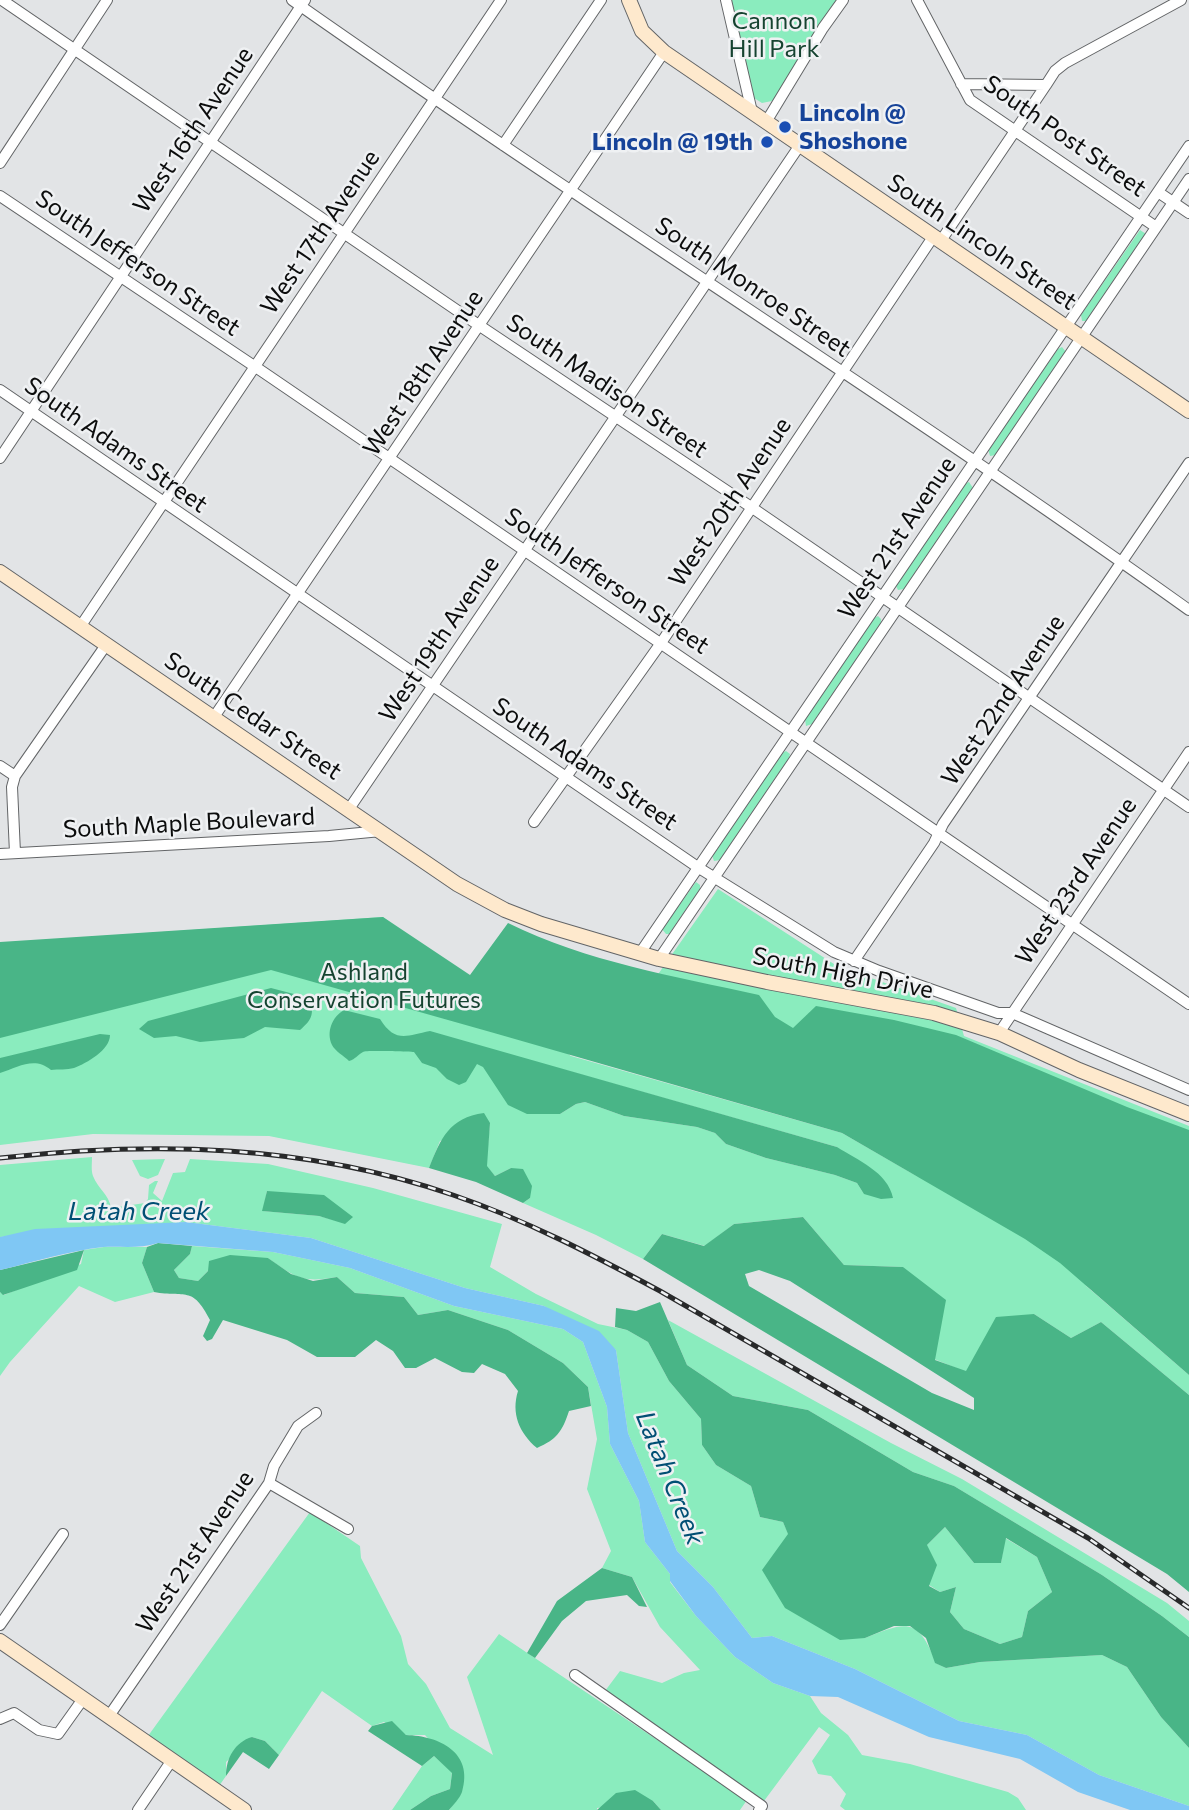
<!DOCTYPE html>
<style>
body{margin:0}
canvas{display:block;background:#e2e4e6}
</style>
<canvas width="1189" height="1810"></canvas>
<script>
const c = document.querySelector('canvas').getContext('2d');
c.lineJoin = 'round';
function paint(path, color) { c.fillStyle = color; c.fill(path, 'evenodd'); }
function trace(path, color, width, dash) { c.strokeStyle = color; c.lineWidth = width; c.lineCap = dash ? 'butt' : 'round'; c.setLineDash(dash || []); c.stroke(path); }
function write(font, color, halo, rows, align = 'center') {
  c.font = font + ' Commissioner,sans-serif'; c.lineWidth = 5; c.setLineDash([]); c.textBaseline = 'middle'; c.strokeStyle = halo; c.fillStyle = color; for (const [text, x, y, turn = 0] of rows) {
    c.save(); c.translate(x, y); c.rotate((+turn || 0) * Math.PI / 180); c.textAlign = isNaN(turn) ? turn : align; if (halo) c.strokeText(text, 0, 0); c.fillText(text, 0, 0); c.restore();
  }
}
paint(new Path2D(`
 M 730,0 L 838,0 L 779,96 L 772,101 L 762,103 L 754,98 Z
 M 1140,230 L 1146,234 L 1086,321 L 1082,321 L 1081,315 Z
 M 1062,347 L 1066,352 L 996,455 L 990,456 L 988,449 L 1058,349 Z
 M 969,482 L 973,488 L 904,589 L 898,590 L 896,586 L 966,483 Z
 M 878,616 L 881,619 L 881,623 L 812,724 L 806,726 L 805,719 L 874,618 Z
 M 786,751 L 790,754 L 789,758 L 720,860 L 714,861 L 712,855 L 782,753 Z
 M 696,882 L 700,885 L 700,889 L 669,934 L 666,934 L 662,929 Z
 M 718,889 L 837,966 L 956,1008 L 964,1036 L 1189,1126 L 1189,1351 L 1085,1285 L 1189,1375 L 1189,1395 L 1101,1322 L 1071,1338 L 1034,1314 L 966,1372 L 934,1359 L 903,1267 L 844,1265 L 803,1217 L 734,1224 L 705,1246 L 662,1234 L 643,1259 L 596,1235 L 523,1203 L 530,1198 L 511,1168 L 495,1176 L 486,1166 L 490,1123 L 440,1141 L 429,1168 L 269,1136 L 93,1134 L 0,1145 L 0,943 L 383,917 L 571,1056 L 842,1133 L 920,1178 L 642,997 ZM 561,1069 L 837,1147 L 864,1194 L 857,1183 L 835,1175 L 766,1158 L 726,1144 L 715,1133 L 697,1127 L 624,1116 L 585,1102 L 576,1104 L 560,1114 Z
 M 92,1157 C 92,1164 91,1170 93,1176 C 98,1189 109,1194 111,1208 L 145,1203 L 148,1199 L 149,1185 L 155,1181 L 158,1181 L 153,1193 L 162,1201 L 173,1173 L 185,1172 L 190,1159 L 268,1164 L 373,1188 L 502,1224 L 490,1267 L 536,1294 L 598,1324 L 627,1330 L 648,1342 L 669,1381 L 701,1419 L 702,1445 L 716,1465 L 751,1486 L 760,1517 L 783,1522 L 788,1533 L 865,1638 C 907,1621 918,1617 936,1663 L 946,1668 L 980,1662 L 1102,1655 L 1127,1667 L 1161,1717 L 1189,1748 L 1189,1806 L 1099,1775 L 1027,1735 L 959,1721 L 855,1669 L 772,1636 L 752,1638 L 713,1587 L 677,1551 L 628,1433 L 616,1350 L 544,1306 L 465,1288 L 311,1238 L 186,1222 L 0,1237 L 0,1165 ZM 267,1191 L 345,1223 L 319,1216 L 263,1211 Z
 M 165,1159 L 158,1175 L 148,1179 L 140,1176 L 132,1160 Z
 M 192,1246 L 273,1252 L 350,1268 L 454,1306 L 563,1329 L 583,1342 L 607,1407 L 610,1444 L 639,1501 L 645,1542 L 670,1574 L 670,1582 L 696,1616 L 735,1657 L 773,1683 L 810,1696 L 821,1713 L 848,1735 L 862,1755 L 910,1764 L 1008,1792 L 1018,1798 L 1026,1810 L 845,1810 L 840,1806 L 846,1794 L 831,1776 L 818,1774 L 812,1761 L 830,1735 L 819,1727 L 764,1801 L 605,1691 L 620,1671 L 662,1683 L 684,1673 L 700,1670 L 660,1627 L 632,1577 L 602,1568 L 611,1551 L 587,1489 L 597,1439 L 588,1387 L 563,1363 L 508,1330 L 448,1310 L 418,1315 L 404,1297 L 355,1293 L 337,1277 C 302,1283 296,1278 268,1258 L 208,1271 L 198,1281 L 179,1278 L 174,1270 L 190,1254 Z
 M 104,1247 L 147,1247 L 142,1263 L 154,1292 L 115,1302 L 79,1286 L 10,1362 L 0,1376 L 0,1292 L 4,1295 L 81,1264 L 84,1250 Z
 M 668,1320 L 891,1443 L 962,1479 L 1167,1603 L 1189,1621 L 1189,1637 L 1162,1616 L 1102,1575 L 954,1486 L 913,1472 L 808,1410 L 733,1396 L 687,1365 Z
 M 310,1512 L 360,1546 L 361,1558 L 401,1636 L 408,1664 L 426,1684 L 450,1728 L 493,1755 L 467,1677 L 499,1634 L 747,1800 L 740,1810 L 661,1810 L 653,1801 L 597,1808 L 597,1810 L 449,1810 L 461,1794 L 463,1778 L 425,1735 L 406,1735 L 384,1722 L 372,1726 L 322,1691 L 279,1755 L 265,1741 L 252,1737 L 226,1762 L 226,1776 L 219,1786 L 148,1736 Z
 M 945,1527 L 974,1563 L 1001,1563 L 1005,1538 L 1037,1557 L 1052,1592 L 1028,1611 L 1022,1637 L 1000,1644 L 964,1629 L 950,1612 L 956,1587 L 940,1592 L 929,1585 L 927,1545 Z
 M 434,1756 L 452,1772 L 450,1789 L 431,1796 L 410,1810 L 392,1810 L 422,1766 Z`), '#8aecbe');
paint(new Path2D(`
 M 383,917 L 470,975 L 508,923 C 587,962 674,976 759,995 L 775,1017 L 793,1028 L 816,1006 L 894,1020 L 956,1035 L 1127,1107 L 1189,1130 L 1189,1375 L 1060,1263 L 1025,1239 L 842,1133 L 494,1033 L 271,970 L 0,1038 L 0,942 Z
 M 271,988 L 309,998 C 315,1013 312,1020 300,1030 L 265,1027 L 244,1038 L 200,1042 L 176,1036 L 154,1038 L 139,1029 L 148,1021 Z
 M 344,1010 L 380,1019 C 395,1043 406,1036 430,1031 L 837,1147 C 857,1160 888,1172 893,1198 L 881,1199 L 864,1194 L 857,1183 L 835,1175 L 766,1158 L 726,1144 L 715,1133 L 697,1127 L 624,1116 L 585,1102 L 576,1104 L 560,1114 L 527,1114 L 508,1105 L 483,1067 L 477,1064 L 466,1082 L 459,1085 L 447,1079 L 436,1068 L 422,1063 L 414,1052 C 406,1052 366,1050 363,1052 C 357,1055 356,1059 349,1061 C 344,1056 335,1051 332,1045 C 326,1032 332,1017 344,1010 Z
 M 100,1034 L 110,1035 C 110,1050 87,1063 74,1068 C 67,1070 58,1069 51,1070 C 35,1056 18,1067 0,1073 L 0,1058 Z
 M 484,1113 L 490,1123 L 487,1166 L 495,1176 L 511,1168 L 523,1169 L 532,1186 L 530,1198 L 523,1203 L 476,1182 L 429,1168 C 441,1138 449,1118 484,1113 Z
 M 267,1191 L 324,1195 L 353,1217 L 345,1224 L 319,1216 L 262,1211 Z
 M 803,1217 L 844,1265 L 903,1267 L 946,1300 L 935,1360 L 966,1371 L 996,1317 L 1034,1314 L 1071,1338 L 1101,1322 L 1189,1395 L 1189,1592 L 1167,1574 L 643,1259 L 662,1234 L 704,1246 L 734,1224 ZM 759,1270 L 790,1281 L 974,1398 L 974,1410 L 932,1393 L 749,1286 L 745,1274 Z
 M 158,1243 L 192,1246 L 190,1254 L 174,1270 L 179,1278 L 198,1281 L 208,1271 L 209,1261 L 230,1255 L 268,1258 L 291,1274 L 313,1281 L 337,1277 L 355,1293 L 404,1297 L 418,1315 L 448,1310 L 508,1330 L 563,1363 L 588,1387 L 591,1406 L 569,1411 C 562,1432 557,1439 537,1448 C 519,1433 511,1413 518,1391 L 505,1374 L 482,1364 L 474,1373 L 462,1372 L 435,1358 L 416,1368 L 405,1368 L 393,1351 L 376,1340 L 355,1357 L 317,1357 L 287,1340 L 223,1320 L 212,1339 L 207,1341 L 203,1336 L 210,1320 C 192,1285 186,1298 154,1292 L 142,1263 L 147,1247 Z
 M 84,1250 L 77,1270 L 3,1295 L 0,1292 L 0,1270 Z
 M 660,1302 L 687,1365 L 733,1396 L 808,1410 L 913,1472 L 954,1486 L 1102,1575 L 1162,1616 L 1189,1637 L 1189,1748 L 1161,1717 L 1127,1667 L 1102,1655 L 980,1662 L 946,1668 L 935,1663 L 926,1638 L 910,1626 L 894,1626 L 865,1638 L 840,1640 L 785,1608 L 762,1570 L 788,1534 L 783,1522 L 760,1517 L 751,1486 L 716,1465 L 702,1445 L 701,1419 L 669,1381 L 648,1342 L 627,1330 L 615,1327 L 616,1308 L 636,1311 ZM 945,1527 L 974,1563 L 1001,1563 L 1006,1538 L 1037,1557 L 1052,1592 L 1028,1611 L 1022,1637 L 1000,1644 L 964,1629 L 950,1612 L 956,1587 L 940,1592 L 929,1586 L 937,1565 L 927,1545 Z
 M 602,1568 L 632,1577 L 647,1607 L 639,1606 L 627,1595 L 586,1601 L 562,1621 L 535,1658 L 527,1653 L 557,1601 Z
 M 392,1721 L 406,1735 C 439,1736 474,1752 462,1792 C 460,1798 453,1805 449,1810 L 410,1810 L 431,1796 L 450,1789 L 452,1773 L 434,1756 L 422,1766 L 368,1731 L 372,1726 Z
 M 252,1737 L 265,1741 L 279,1755 L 269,1769 L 243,1752 L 226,1776 C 226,1758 235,1742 252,1737 Z
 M 635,1790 L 653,1801 L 661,1810 L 597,1810 L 616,1793 Z`), '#49b587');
paint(new Path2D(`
 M 186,1222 L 311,1238 L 465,1288 L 544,1306 L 599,1331 L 616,1350 L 628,1433 L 677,1551 L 713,1587 L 752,1638 L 772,1636 L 855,1669 L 959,1721 L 1027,1735 L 1099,1775 L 1189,1806 L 1189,1810 L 1130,1810 L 1078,1792 L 1020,1759 L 929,1737 L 838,1697 L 810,1696 L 773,1683 L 735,1657 L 696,1616 L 670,1581 L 670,1574 L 645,1542 L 639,1501 L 610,1444 L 607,1407 L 583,1342 L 563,1329 L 454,1306 L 350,1268 L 273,1252 L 158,1243 C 140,1249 122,1246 103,1247 C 68,1251 34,1262 0,1270 L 0,1237 L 35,1229 Z`), '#7fc7f4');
const street = new Path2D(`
 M 2,0 L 480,326 L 751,507 L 1189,807
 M 292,0 C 588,208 895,400 1189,610
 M 726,0 L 752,112
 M 917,0 L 970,100 L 1156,227
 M 961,84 L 1046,85 L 1055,71 L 1065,63 L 1181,0
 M 766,122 L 823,28 L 843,0
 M 503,145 L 601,0
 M 0,163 L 107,0
 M 1158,192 L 1189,213
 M 0,196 L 263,372 L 1189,1004
 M 940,242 L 1046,85
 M 0,390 L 699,868 L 834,952 L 879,971 L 998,1013 L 1012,1013 L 1189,1090
 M 0,458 L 305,0
 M 80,627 L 501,0
 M 214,717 L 664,52
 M 0,766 L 15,776
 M 349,809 L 800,145
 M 534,822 L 661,643 L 933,237
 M 15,853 L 12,787 L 15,776 L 106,645
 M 0,854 L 329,836 L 381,831
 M 640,953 L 1189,146
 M 659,959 L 1189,179
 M 854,961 L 934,843 L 943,824 L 1189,463
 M 999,1033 L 1189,752
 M 269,1483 L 348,1529
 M 0,1625 L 63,1534
 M 575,1675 L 762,1806 L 759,1810
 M 109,1716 L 269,1483 L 274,1466 L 298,1426 L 316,1413
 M 0,1719 L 14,1713 L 39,1730 L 58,1734 L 83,1699
 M 138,1810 L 172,1760`);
const secondary = new Path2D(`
 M 629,0 L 642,31 L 664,52 L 1189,411
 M 0,572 L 457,884 L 505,910 L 541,924 L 659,959 L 767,982 L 934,1013 L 999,1033 L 1079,1070 L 1189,1114
 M 0,1641 L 244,1810`);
trace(street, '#636567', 12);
trace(secondary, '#636567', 16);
trace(street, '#fff', 10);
trace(secondary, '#fee9cd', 14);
const rail = new Path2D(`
 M 0,1158 C 154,1141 305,1144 453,1195 C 526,1220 593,1255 660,1291 L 1088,1538 L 1189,1608`);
trace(rail, '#28292a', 5);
trace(rail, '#eff1f3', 2.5, [8]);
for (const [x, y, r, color] of [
 [785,127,7,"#1a4fb4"],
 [767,142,7,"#1a4fb4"]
]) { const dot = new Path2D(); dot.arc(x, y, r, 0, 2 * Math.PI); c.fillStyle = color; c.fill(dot); trace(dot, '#eff1f3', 2.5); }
write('24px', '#154330', '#eff1f3', [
 ["Cannon",774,21],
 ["Hill Park",774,49],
 ["Ashland",364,972],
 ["Conservation Futures",364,1000]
]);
write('bold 24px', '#164399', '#eff1f3', [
 ["Lincoln @",799,113],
 ["Shoshone",799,141],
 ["Lincoln @ 19th",753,142,"right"]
], 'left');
write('24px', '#0c0d0d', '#eff1f3', [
 ["West 16th Avenue",193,130,-56],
 ["South Post Street",1065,136,35],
 ["West 17th Avenue",320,232,-56],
 ["South Lincoln Street",982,242,34],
 ["South Jefferson Street",138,263,34],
 ["South Monroe Street",753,287,34],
 ["West 18th Avenue",423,373,-56],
 ["South Madison Street",607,386,34],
 ["South Adams Street",116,445,35],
 ["West 20th Avenue",730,502,-56],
 ["West 21st Avenue",897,538,-56],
 ["South Jefferson Street",607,581,34],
 ["West 19th Avenue",439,639,-56],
 ["West 22nd Avenue",1003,700,-56],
 ["South Cedar Street",253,716,34],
 ["South Adams Street",585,764,34],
 ["South Maple Boulevard",189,823,-3],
 ["West 23rd Avenue",1076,881,-56],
 ["South High Drive",843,973,11],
 ["West 21st Avenue",195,1552,-56]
]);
write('italic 26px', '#004f74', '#eff1f3', [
 ["Latah Creek",139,1211],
 ["Latah Creek",670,1478,68]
]);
</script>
